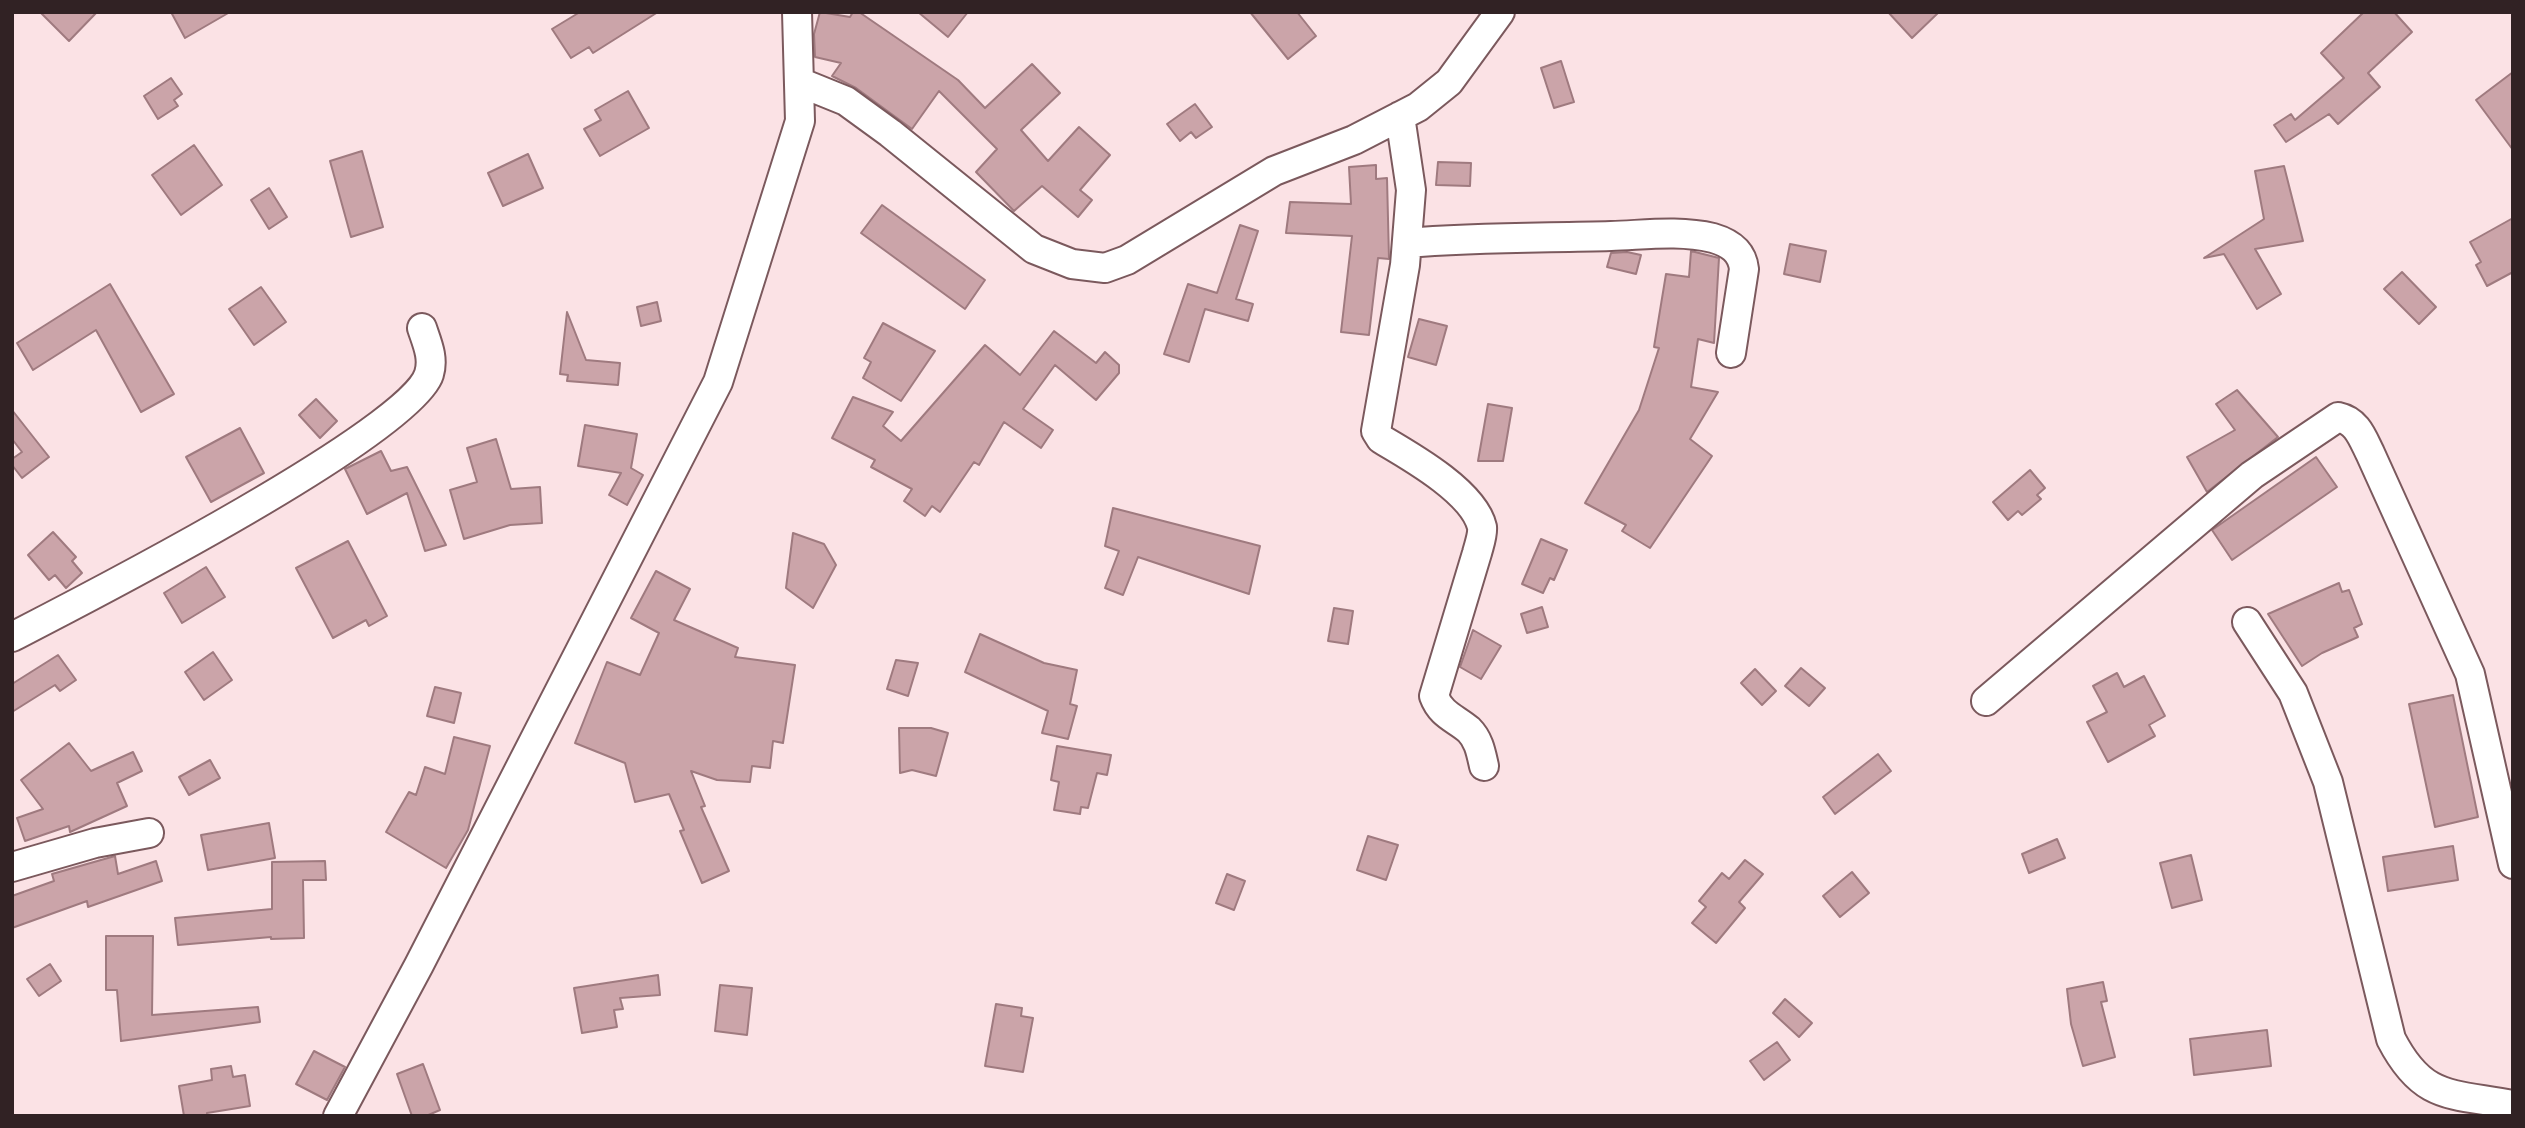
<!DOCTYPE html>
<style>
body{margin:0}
#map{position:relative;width:2525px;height:1128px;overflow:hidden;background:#fbe2e5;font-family:Inter,sans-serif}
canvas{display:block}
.frame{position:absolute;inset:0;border:14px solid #312224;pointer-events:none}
</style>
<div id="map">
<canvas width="2525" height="1128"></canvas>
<div class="frame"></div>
</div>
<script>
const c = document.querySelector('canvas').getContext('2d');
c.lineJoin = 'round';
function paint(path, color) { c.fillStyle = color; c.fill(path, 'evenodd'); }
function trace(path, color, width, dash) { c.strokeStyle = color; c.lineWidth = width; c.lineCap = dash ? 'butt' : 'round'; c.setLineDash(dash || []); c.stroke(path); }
const building = new Path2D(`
 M 40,12 L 97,12 L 69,41 Z
 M 171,12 L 230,12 L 185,38 Z
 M 580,12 L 658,12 L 593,53 L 589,47 L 571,58 L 552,29 Z
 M 820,12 L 850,17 L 853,12 L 859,12 L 958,80 L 985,108 L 1032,64 L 1060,93 L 1021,130 L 1048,161 L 1079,127 L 1110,155 L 1080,190 L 1092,200 L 1078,217 L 1042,186 L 1014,211 L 976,172 L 997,149 L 939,91 L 912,129 L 856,88 L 832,76 L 841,63 L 815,57 L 814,34 Z
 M 918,12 L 968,12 L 948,37 Z
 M 1250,12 L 1297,12 L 1316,36 L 1288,59 Z
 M 1888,12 L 1939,12 L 1912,38 Z
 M 2364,12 L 2394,12 L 2412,32 L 2368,73 L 2380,87 L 2338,124 L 2329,114 L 2286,142 L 2274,125 L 2291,114 L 2295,120 L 2344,78 L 2321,53 Z
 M 1561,61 L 1574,102 L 1554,108 L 1541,68 Z
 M 2513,72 L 2513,150 L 2476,100 Z
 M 171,78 L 182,94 L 174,100 L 178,106 L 158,119 L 144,96 Z
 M 628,91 L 649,128 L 600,156 L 584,129 L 601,120 L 595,110 Z
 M 1195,104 L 1212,127 L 1196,138 L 1191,132 L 1180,141 L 1167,124 Z
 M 194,145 L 222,185 L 181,215 L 152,175 Z
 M 362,151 L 383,227 L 351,237 L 330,161 Z
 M 528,154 L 543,188 L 503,206 L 488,173 Z
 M 1438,162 L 1471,163 L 1470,186 L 1436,185 Z
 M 1376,165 L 1376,179 L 1387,178 L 1389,259 L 1378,258 L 1369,335 L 1341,332 L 1352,236 L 1286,233 L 1290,202 L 1351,204 L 1349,167 Z
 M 2284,166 L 2303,241 L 2255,249 L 2281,294 L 2257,309 L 2224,254 L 2204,258 L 2264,219 L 2255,171 Z
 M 269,188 L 287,217 L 269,229 L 251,200 Z
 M 882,205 L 985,280 L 965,309 L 861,233 Z
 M 2513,218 L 2513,272 L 2487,286 L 2476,265 L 2481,262 L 2470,242 Z
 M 1240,225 L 1258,231 L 1236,299 L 1253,304 L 1248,321 L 1205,309 L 1189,362 L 1164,354 L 1188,284 L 1217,293 Z
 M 1790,244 L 1826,251 L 1820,282 L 1784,274 Z
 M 1691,251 L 1719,258 L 1714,343 L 1698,339 L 1691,387 L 1718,392 L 1690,439 L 1712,456 L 1650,548 L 1622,531 L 1626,525 L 1585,503 L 1639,410 L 1659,348 L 1654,347 L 1666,274 L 1689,277 Z
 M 1627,252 L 1641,255 L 1636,274 L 1607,267 L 1611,253 Z
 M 2402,272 L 2436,307 L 2419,324 L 2384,289 Z
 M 110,284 L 174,394 L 141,412 L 96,330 L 33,370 L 17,343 Z
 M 261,287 L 286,322 L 254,345 L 229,309 Z
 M 657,302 L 661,321 L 641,326 L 637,307 Z
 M 567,312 L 586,360 L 620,363 L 618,385 L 567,381 L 568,375 L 560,374 Z
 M 1419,319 L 1447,326 L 1436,365 L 1408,357 Z
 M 883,323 L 935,351 L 901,401 L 863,378 L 871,362 L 864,358 Z
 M 1054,331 L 1096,363 L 1105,352 L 1119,365 L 1119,373 L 1096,400 L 1055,365 L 1023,409 L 1053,430 L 1041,448 L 1004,422 L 979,465 L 974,462 L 940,512 L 932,506 L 925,516 L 904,501 L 912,489 L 871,467 L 875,460 L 832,438 L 853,397 L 893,412 L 883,426 L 901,441 L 985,345 L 1020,375 Z
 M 2237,390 L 2278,437 L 2207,492 L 2187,457 L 2235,430 L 2216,404 Z
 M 316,399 L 337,421 L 320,438 L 299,415 Z
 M 1488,404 L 1512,408 L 1503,461 L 1478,461 Z
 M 12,410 L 49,457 L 22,478 L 12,465 L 12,459 L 22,452 L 12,439 Z
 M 585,425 L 637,434 L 631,468 L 643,475 L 627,505 L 609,495 L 621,473 L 578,466 Z
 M 240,428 L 264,473 L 211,502 L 186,457 Z
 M 496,439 L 511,489 L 540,487 L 542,523 L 510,525 L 464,539 L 450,490 L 477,482 L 467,448 Z
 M 381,451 L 391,471 L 407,467 L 446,545 L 425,551 L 407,493 L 367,514 L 345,469 Z
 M 2316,457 L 2337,487 L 2232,560 L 2212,530 Z
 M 2030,470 L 2045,488 L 2037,495 L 2041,499 L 2022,515 L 2018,511 L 2008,520 L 1993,502 Z
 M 1113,508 L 1260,546 L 1249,594 L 1138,557 L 1123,595 L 1105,588 L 1119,551 L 1105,546 Z
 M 53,532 L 76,557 L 72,561 L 82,573 L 66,588 L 55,575 L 49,580 L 28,555 Z
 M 793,533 L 824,544 L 836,565 L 813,608 L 786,588 Z
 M 1541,539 L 1567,550 L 1554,580 L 1550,578 L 1543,593 L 1522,584 Z
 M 348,541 L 387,616 L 369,626 L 366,620 L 333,638 L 296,568 Z
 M 206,567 L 225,597 L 182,623 L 164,593 Z
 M 656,571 L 690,589 L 674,620 L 738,648 L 735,657 L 795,665 L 783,743 L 773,741 L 770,768 L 752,766 L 750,782 L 717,780 L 691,771 L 705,806 L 701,807 L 729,871 L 702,883 L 680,831 L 684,830 L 669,794 L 635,802 L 625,763 L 575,743 L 607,662 L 640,675 L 659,633 L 631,618 Z
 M 2339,583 L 2342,592 L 2349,590 L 2362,624 L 2354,628 L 2358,637 L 2322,653 L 2302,666 L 2268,614 Z
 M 1542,607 L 1548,627 L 1527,633 L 1521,614 Z
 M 1334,608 L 1353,611 L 1348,644 L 1328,641 Z
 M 1473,630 L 1501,646 L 1481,679 L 1460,667 Z
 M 980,634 L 1044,663 L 1077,670 L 1070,704 L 1077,706 L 1068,739 L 1042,733 L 1048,711 L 965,672 Z
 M 213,652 L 232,680 L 204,700 L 185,672 Z
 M 58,655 L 76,680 L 60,691 L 55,685 L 12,712 L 12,684 Z
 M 896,660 L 918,663 L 908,696 L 887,689 Z
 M 1801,668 L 1825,688 L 1809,706 L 1785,686 Z
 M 1755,669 L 1776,691 L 1762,705 L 1741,683 Z
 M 2117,673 L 2124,687 L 2144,676 L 2165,716 L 2149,725 L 2155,736 L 2108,762 L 2087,722 L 2107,712 L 2093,686 Z
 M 435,687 L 461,693 L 454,723 L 427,716 Z
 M 2453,695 L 2478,817 L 2435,827 L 2409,704 Z
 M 899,728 L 931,728 L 948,733 L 936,776 L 912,770 L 900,773 Z
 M 454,737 L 490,746 L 468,830 L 446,868 L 386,832 L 409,792 L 416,795 L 425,767 L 445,774 Z
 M 69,743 L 91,771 L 133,752 L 142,771 L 117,783 L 127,806 L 70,832 L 69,826 L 25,841 L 17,818 L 43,809 L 21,780 Z
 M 1057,746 L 1111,755 L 1107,775 L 1097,773 L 1088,808 L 1081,807 L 1080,814 L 1054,810 L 1059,782 L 1051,780 Z
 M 1878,754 L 1891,771 L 1835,814 L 1823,797 Z
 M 210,760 L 220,778 L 189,795 L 179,777 Z
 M 269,823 L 275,858 L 208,870 L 201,835 Z
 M 1368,836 L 1398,845 L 1386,880 L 1357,870 Z
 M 2057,839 L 2065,858 L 2029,873 L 2022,854 Z
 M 2453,846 L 2458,880 L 2388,891 L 2383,857 Z
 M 2191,855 L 2202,900 L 2172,908 L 2160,863 Z
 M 115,856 L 118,874 L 156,861 L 162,881 L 88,907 L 87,901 L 12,928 L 12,896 L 54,881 L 52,874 Z
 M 1745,860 L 1763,874 L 1739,902 L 1745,908 L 1716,943 L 1692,923 L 1706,907 L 1699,901 L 1722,873 L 1729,879 Z
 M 325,861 L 326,880 L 303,880 L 304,938 L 271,939 L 271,937 L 178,945 L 175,918 L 272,909 L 272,862 Z
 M 1852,872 L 1869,893 L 1840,917 L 1823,896 Z
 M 1227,874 L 1245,881 L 1234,910 L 1216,903 Z
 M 106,936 L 153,936 L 152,1015 L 258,1007 L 260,1022 L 121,1041 L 117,990 L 106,990 Z
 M 50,964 L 61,981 L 39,996 L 27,979 Z
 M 658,975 L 660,995 L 620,998 L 623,1009 L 614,1010 L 617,1027 L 582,1033 L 574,988 Z
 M 2103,982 L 2107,1001 L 2101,1002 L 2115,1057 L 2083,1066 L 2071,1024 L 2067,989 Z
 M 720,985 L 752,988 L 747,1035 L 715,1031 Z
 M 1785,999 L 1812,1023 L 1799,1037 L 1773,1013 Z
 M 996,1004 L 1022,1008 L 1021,1016 L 1033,1018 L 1023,1072 L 985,1066 Z
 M 2267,1030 L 2271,1066 L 2194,1075 L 2190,1039 Z
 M 1777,1042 L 1790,1060 L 1764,1080 L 1750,1061 Z
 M 314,1051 L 345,1067 L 327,1100 L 296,1084 Z
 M 423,1064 L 440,1110 L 426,1116 L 412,1116 L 397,1074 Z
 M 231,1066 L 233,1077 L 245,1075 L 250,1106 L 207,1113 L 207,1116 L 184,1116 L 179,1086 L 212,1080 L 211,1069 Z`);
paint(building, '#cba4a9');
trace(building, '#9f7a7f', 2);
const minor = new Path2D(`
 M 799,82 L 846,101 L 890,133 L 1034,249 L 1072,264 L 1105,268 L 1127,260 L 1274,171 L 1354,140 L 1418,107 L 1449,82 L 1500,12
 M 1400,116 L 1411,190 L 1405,265 L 1376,431 L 1381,439 C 1410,456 1474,492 1482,527 C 1483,535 1479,545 1477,553 L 1434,696 C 1441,715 1455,718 1469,730 C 1479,740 1481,753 1484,766
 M 1407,243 C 1475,237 1543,238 1611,236 C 1645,235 1679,230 1713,238 C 1730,243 1742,251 1744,269 L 1731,353
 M 2247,622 L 2293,693 L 2328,782 L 2391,1039 C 2423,1101 2451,1093 2513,1105
 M 12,637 C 80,602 412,432 429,374 C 434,358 427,343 422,328
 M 1986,701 L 2252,475 L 2338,417 C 2357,421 2362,437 2370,453 L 2470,674 L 2513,864
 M 12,867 L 95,843 L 149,833
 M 338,1116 L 419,965 L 718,382 L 800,121 L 797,12`);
trace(minor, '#7b595d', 32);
trace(minor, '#fff', 28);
</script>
